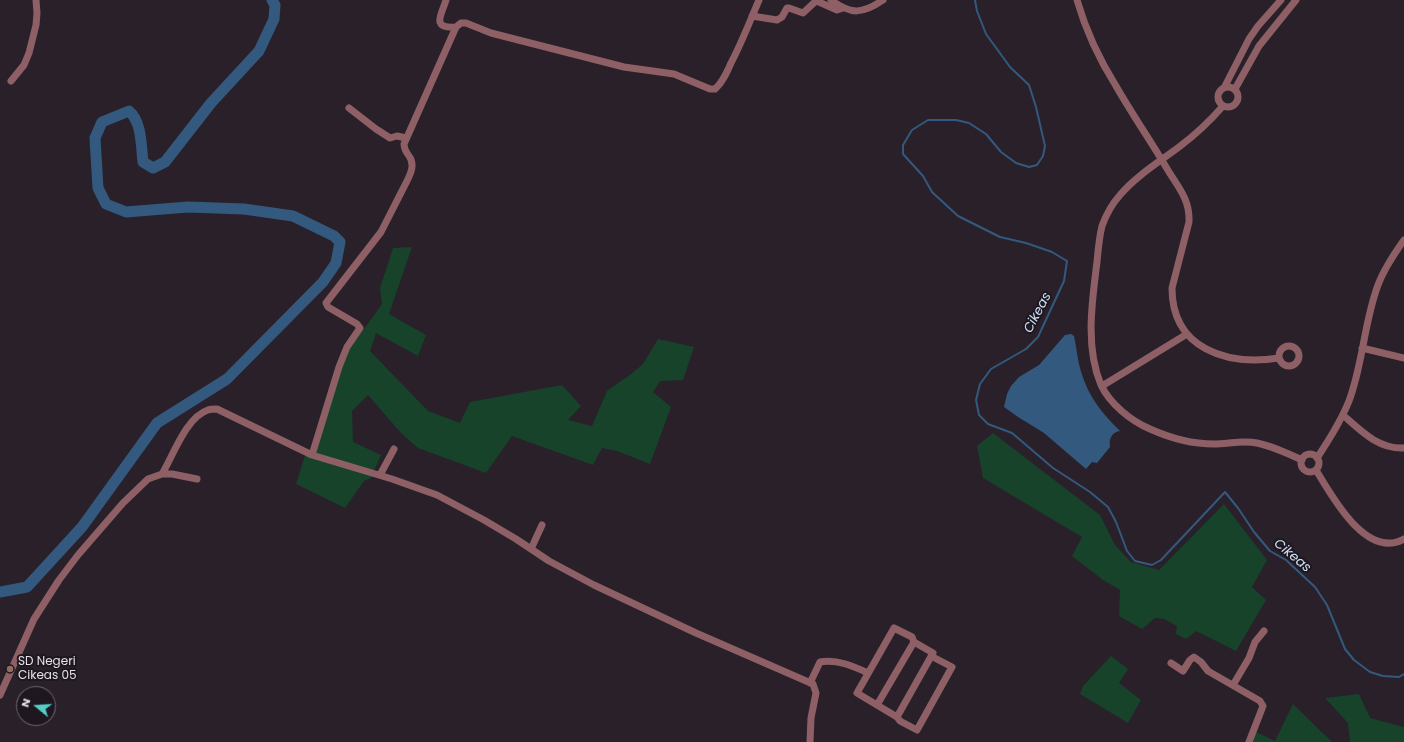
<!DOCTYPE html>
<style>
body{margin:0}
#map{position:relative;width:1404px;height:742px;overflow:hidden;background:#29202a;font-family:Poppins,sans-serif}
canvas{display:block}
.north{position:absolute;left:16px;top:686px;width:40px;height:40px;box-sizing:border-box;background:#1f1720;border:1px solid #6f6770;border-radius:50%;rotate:288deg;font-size:11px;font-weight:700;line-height:16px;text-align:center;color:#e6e0e7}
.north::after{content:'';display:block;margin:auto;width:14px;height:18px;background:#55cdc6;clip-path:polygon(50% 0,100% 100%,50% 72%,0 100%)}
</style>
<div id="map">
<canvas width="1404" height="742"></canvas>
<div class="north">N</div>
</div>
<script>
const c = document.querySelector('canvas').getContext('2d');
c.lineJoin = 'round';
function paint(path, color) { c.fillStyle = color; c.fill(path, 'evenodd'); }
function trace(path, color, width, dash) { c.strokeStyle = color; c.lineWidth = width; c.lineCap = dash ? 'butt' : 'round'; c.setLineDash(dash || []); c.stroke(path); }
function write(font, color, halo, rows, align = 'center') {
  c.font = font + ' Poppins,sans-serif'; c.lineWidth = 4; c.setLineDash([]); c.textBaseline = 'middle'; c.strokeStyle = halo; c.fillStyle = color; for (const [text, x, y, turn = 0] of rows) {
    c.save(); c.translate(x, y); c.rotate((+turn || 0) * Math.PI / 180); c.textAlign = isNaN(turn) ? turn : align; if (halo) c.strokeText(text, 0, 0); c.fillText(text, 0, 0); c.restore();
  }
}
paint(new Path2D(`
 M 412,247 L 389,314 L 426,335 L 418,356 L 376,333 L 370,351 L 428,411 L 460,423 L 470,402 L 562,385 L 581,406 L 568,420 L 592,426 L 607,391 L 631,374 L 643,364 L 658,339 L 694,347 L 683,380 L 660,381 L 653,392 L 671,407 L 650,464 L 617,451 L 602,448 L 593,465 L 512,436 L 486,473 L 418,448 L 401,433 L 368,395 L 352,411 L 353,442 L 381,455 L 371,478 L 364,481 L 345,508 L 296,484 L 307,449 L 313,452 L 338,378 L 348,351 L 382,304 L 380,288 L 393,248 Z
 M 993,433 L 1100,515 L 1115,545 L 1131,562 L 1159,570 L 1224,504 L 1267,560 L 1252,587 L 1266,600 L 1236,651 L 1196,631 L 1186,639 L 1176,634 L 1177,626 L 1164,619 L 1155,618 L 1142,629 L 1119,616 L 1120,590 L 1103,580 L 1072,556 L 1082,537 L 983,478 L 977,446 Z
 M 1111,656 L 1128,669 L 1119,683 L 1141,700 L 1128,723 L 1080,694 L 1083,686 Z
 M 1359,694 L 1370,718 L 1404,727 L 1404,742 L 1350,742 L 1348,723 L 1325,698 Z
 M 1293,704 L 1332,742 L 1248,742 L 1252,730 L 1275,741 Z`), '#16432a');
paint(new Path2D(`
 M 1071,334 L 1074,336 C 1076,345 1077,354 1079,364 C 1086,393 1099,410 1120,431 C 1111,432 1109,440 1110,447 L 1097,463 L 1092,462 L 1086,469 L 1044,433 L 1018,417 L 1004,407 L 1007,394 L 1011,386 L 1019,377 L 1039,365 L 1065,335 Z`), '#33597e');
trace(new Path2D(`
 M 975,0 L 977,11 L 986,34 L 1010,67 L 1029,85 L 1036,107 L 1045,146 L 1043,156 L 1037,165 L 1029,167 L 1016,163 L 1001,152 L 986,134 L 969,123 L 956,120 L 928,120 L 912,130 L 903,145 L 903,154 L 923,176 L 932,192 L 958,216 L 1000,237 L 1026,243 L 1052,252 L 1067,261 L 1064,281 L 1038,337 L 1026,349 L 991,369 L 980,384 L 976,400 L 979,415 L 988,424 L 1012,433 L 1053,468 L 1090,492 L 1108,507 L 1116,522 L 1127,551 L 1135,561 L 1152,565 L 1161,560 L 1225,492 L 1238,508 L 1254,532 L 1270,551 L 1286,560 L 1315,587 L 1327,605 L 1345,649 L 1354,660 L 1370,672 L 1383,676 L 1399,677 L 1404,674`), '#33597e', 2);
trace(new Path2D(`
 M 0,592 L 27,587 L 82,527 L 157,423 L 227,379 L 323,282 L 336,263 L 340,242 L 334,236 L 293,216 L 244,209 L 188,207 L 126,212 L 106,204 L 98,188 L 95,138 L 102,122 L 129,111 C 142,122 141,146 143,162 L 153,168 L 165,162 L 211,103 L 259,51 L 274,19 L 275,5 L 272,0`), '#33597e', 11);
trace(new Path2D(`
 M 446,0 C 442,14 430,29 456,27
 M 831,0 C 851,15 863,14 883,0
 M 1077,0 C 1086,31 1099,59 1116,86 C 1132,114 1150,140 1166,167 C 1177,186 1190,198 1189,222 L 1172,288 C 1172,349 1227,366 1279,358
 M 752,16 L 777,20 L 782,17 L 787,8 L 789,8 L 803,13 L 816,1 L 819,2 L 837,10 L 843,8
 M 11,81 L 24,65 L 29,53 L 36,25 L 37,13 L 36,0
 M1218 97a10 10 0 1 1 20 0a10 10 0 1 1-20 0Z
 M 1224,88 L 1249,39 L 1258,26 L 1281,0
 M 1235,89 L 1259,46 L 1296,0
 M 1223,106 C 1210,121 1195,135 1179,147 C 1159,162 1136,176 1120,195 C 1112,204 1106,215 1102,226 C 1099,238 1098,251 1097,262 C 1092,302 1085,347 1101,385 C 1110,404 1131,421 1150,429 C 1170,438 1192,444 1214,444 C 1228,444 1242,440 1257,443 C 1272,446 1287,453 1302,460
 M 349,108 L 376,129 L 390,138 L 397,136 L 406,138
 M1279 356a10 10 0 1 1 20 0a10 10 0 1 1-20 0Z
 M 1362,348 L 1404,358
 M 1102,386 L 1187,334
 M 1343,415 C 1361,431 1378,449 1404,448
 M1301 463a9 9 0 1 1 18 0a9 9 0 1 1-18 0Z
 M 312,455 L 339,367 L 347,347 L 360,328 L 357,324 L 328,307 L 326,303 L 381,232 L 407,181 C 411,173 415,164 409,156 C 406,152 404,149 404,144 L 456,27 L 461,23 L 466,23 L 491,33 L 624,67 L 674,74 L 710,89 L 715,89 C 723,82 727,72 731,63 C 742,42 750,21 759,0
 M 1317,458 C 1329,440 1341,421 1349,401 C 1363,364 1364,322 1378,285 C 1384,269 1394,254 1404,240
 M 1316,470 C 1332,496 1366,560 1404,539
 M 162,474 L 172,474 L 197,479
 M 380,475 L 394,449
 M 531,549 L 542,525
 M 1171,663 L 1183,671 L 1190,660 L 1194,657 L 1201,662 L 1208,671 L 1260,701 L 1263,706 L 1249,742
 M 810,683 L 820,662 C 837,659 853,666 868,673
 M 1233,685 L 1249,658 L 1255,642 L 1264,631
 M 0,695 L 34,619 L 59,580 L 78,555 L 123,503 L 148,479 L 162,474 C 173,456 186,417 208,410 C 210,409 214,409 217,409 L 312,455 L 392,479 L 437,495 L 484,520 L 516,539 L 549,561 L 594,585 L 696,633 L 813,684 L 816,693 L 811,718 L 810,742
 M 877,705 L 914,642
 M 897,717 L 933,653 L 914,642 L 912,637 L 894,628 L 857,693 L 897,717 L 900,721 L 917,730 L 952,667 L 931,656`), '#8e6066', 7);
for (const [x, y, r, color] of [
 [10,669,4,"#8d6e63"]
]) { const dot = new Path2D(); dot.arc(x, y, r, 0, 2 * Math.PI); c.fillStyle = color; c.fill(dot); trace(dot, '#1f1720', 1.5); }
write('12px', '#e6e0e7', '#1f1720', [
 ["SD Negeri",18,662],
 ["Cikeas 05",18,676]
], 'left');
write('italic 13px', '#cbe3fb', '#1f1720', [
 ["Cikeas",1038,313,-62],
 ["Cikeas",1292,556,40]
]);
</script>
